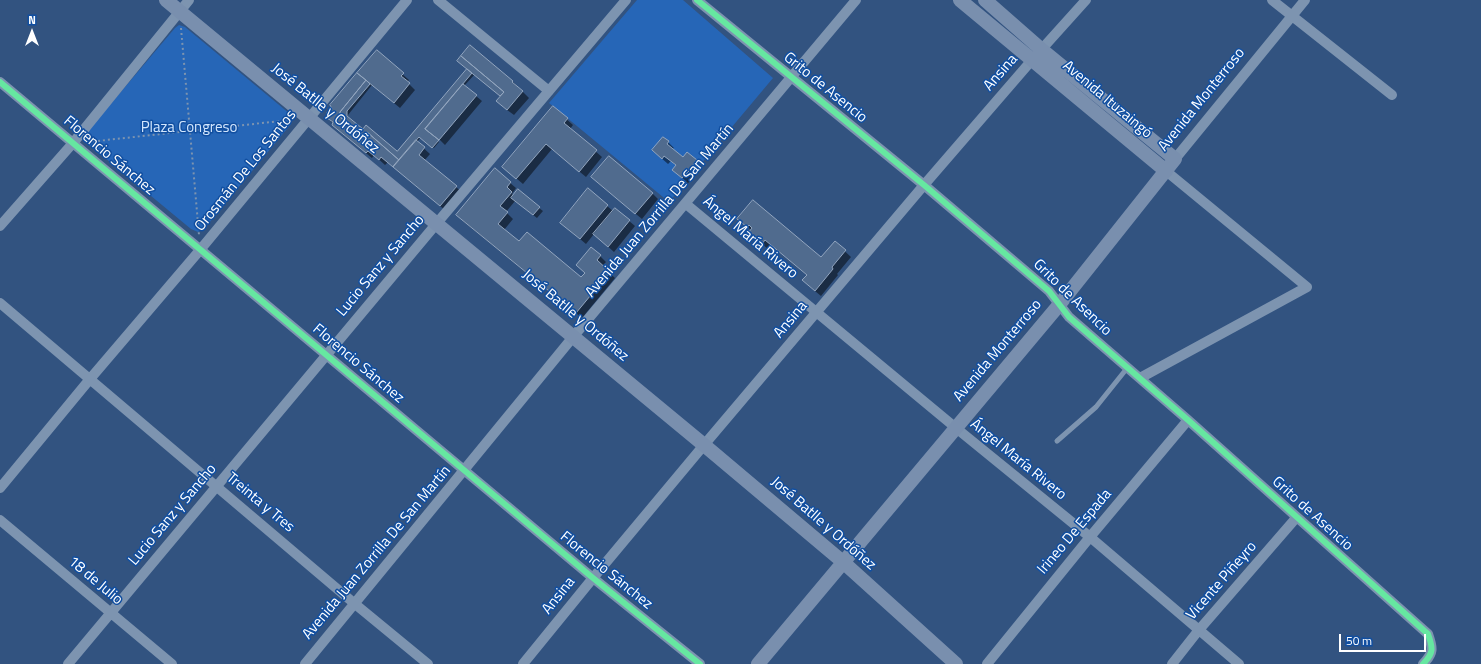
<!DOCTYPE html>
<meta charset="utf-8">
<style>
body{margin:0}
#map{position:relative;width:1481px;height:664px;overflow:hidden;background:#325380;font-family:"Titillium Web",sans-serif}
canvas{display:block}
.north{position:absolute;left:12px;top:12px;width:40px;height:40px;-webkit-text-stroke:3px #114fa1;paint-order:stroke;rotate:0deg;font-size:11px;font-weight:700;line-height:16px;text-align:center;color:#fff}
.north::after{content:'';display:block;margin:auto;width:14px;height:18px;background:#fff;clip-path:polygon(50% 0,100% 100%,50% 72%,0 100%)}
.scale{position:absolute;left:1339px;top:634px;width:87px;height:18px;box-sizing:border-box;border:2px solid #fff;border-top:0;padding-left:5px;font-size:12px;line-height:14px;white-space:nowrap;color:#fff;-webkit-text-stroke:3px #114fa1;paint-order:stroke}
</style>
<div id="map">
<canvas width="1481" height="664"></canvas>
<div class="north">N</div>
<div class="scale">50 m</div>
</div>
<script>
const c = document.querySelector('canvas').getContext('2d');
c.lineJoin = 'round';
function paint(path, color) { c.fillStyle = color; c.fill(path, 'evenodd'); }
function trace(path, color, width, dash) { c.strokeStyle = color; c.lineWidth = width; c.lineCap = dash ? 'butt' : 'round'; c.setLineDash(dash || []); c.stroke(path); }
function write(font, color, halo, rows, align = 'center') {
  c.font = font + ' "Titillium Web",sans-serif'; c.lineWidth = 3; c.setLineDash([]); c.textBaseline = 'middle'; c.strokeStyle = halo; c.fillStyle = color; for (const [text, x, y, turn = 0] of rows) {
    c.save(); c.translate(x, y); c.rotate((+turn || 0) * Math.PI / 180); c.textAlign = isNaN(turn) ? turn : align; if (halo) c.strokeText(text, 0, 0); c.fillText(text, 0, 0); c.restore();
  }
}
paint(new Path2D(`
 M 637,0 L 683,0 L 773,78 L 669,202 L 549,103 Z
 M 179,25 L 185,27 L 290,114 L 292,119 L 291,124 L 204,229 L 198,232 L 191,229 L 87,143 L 86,133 L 175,28 Z`), '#2666b7');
paint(new Path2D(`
 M 471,47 L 513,82 L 529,98 L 514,115 L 503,107 L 501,96 L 475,74 L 464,86 L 482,101 L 445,145 L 436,136 L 434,137 L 439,142 L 434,148 L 421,137 L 417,142 L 430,154 L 424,161 L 462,192 L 446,211 L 388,162 L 385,165 L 374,155 L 372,158 L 339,131 L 328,118 L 333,109 L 377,52 L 409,80 L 407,82 L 415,90 L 400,108 L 372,85 L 348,115 L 348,118 L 363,131 L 398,153 L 468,69 Z
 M 553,107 L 573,125 L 570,129 L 602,157 L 586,177 L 552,149 L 523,184 L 503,167 Z
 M 668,142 L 674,148 L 672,149 L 683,158 L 696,161 L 702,167 L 698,171 L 699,172 L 688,183 L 673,170 L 677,166 L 671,161 L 668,164 L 659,156 Z
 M 495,170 L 516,188 L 512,194 L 514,196 L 539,208 L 543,211 L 537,218 L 515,201 L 506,212 L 513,219 L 504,230 L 519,243 L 581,279 L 600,256 L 606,262 L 602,266 L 615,278 L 582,318 L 463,221 Z
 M 598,183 L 652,193 L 658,199 L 642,219 Z
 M 588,190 L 613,211 L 615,209 L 635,226 L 614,252 L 594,234 L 586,244 L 561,223 Z
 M 739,219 L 821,258 L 835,242 L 851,257 L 837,274 L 838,275 L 821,296 L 809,286 L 807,275 L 771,245 L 768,249 L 749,233 L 751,230 Z`), '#0007');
const building = new Path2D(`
 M 470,45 L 513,81 L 512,82 L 523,91 L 507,110 L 496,101 L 504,92 L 461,56 Z
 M 377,50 L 404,73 L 401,76 L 410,83 L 394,103 L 357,73 Z
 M 461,56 L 504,92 L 500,96 L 457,61 Z
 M 467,69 L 472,73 L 425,129 L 439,140 L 432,148 L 419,137 L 399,160 L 367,132 L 364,136 L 340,117 L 340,112 L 366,80 L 370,84 L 347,111 L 347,116 L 363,129 L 366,125 L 397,151 Z
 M 357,73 L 366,80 L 340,112 L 340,117 L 364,136 L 367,132 L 399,160 L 393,167 L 381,157 L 379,160 L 368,151 L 366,153 L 332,125 L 333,122 L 327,118 L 327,112 L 332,109 L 330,105 Z
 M 463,84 L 477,95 L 439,140 L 425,129 Z
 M 553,106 L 568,118 L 564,123 L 597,150 L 579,172 L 546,144 L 516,179 L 502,167 Z
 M 663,137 L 669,141 L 667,144 L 683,157 L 687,152 L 697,160 L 693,165 L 694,166 L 682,178 L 672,170 L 676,165 L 664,156 L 662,159 L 652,150 Z
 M 416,140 L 425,147 L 419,155 L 457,186 L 440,206 L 393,167 Z
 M 609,156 L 653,193 L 635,214 L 591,177 Z
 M 495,168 L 511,182 L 507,187 L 512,192 L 500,206 L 508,212 L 498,224 L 519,241 L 527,232 L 581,277 L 585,273 L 576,265 L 591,247 L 601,255 L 597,260 L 610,272 L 576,313 L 456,215 Z
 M 588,188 L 608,205 L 580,239 L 560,223 Z
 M 518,189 L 540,207 L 533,215 L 511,198 Z
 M 753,200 L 821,257 L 835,241 L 846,250 L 832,267 L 833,269 L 815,291 L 802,280 L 807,275 L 765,240 L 762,244 L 748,233 L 752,228 L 749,225 L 747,227 L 737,219 Z
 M 615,208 L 630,220 L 608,247 L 593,234 Z`);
paint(building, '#506b8e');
trace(building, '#92a5be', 1);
trace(new Path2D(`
 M 181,28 L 199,235
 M 88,142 L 290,120`), '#7d94b0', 2, [2, 3]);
trace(new Path2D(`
 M 1057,441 L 1096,407 L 1128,367`), '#7d94b0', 5);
trace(new Path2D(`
 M 438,0 L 549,91
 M 697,0 L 924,185 L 1049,291 L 1069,317 L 1188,420 L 1428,634 C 1433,648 1434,653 1423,664
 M 1272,0 L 1392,95
 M 0,82 L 593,578 L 700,664
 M 1175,159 L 1305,0
 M 686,204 L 956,428 L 1090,537 L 1239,664
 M 0,226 L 73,143 L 189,0
 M 0,303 L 355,604 L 428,664
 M 1140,378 L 1307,287 L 1166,171
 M 0,488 L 90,379 L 200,250 L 407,0
 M 0,520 L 172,664
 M 68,664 L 437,223 L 626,0
 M 305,664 L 573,337 L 856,0
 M 523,664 L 593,578 L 704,445 L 924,185 L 1032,60 L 1086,0
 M 987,664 L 1090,537 L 1188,420
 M 1172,664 L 1198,631 L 1296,518`), '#7d94b0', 10);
trace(new Path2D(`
 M 166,0 L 704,445 L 843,562 L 956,664
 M 960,0 L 1166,171
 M 758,664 L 1059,305 L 1175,159 L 1042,50 L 985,0`), '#798fae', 14);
trace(new Path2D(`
 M 697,0 L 924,185 L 1049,291 L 1069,317 L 1188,420 L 1428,634 C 1433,648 1434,653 1423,664
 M 0,82 L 593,578 L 700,664`), '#66e7a1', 6);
write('15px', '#fff', '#114fa1', [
 ["Ansina",1001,73,-49],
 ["Grito de Asencio",825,88,39],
 ["Avenida Ituzaingó",1107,100,40],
 ["Avenida Monterroso",1202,100,-51],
 ["José Batlle y Ordóñez",325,109,39],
 ["Florencio Sánchez",109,156,40],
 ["Orosmán De Los Santos",246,171,-51],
 ["Avenida Juan Zorrilla De San Martín",660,211,-50],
 ["Ángel María Rivero",750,238,40],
 ["Lucio Sanz y Sancho",381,266,-50],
 ["Grito de Asencio",1072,298,44],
 ["José Batlle y Ordóñez",575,316,40],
 ["Ansina",791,320,-50],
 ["Avenida Monterroso",998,351,-50],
 ["Florencio Sánchez",358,364,40],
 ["Ángel María Rivero",1018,460,39],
 ["Treinta y Tres",260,503,40],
 ["Grito de Asencio",1312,514,42],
 ["Lucio Sanz y Sancho",173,515,-50],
 ["José Batlle y Ordóñez",823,524,41],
 ["Irineo De Espada",1075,532,-50],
 ["Avenida Juan Zorrilla De San Martín",377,553,-50],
 ["Florencio Sánchez",606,571,39],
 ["18 de Julio",95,581,40],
 ["Vicente Piñeyro",1222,581,-49],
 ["Ansina",559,596,-51]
]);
write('15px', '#d3e7fe', '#114fa1', [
 ["Plaza Congreso",189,128]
]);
</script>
